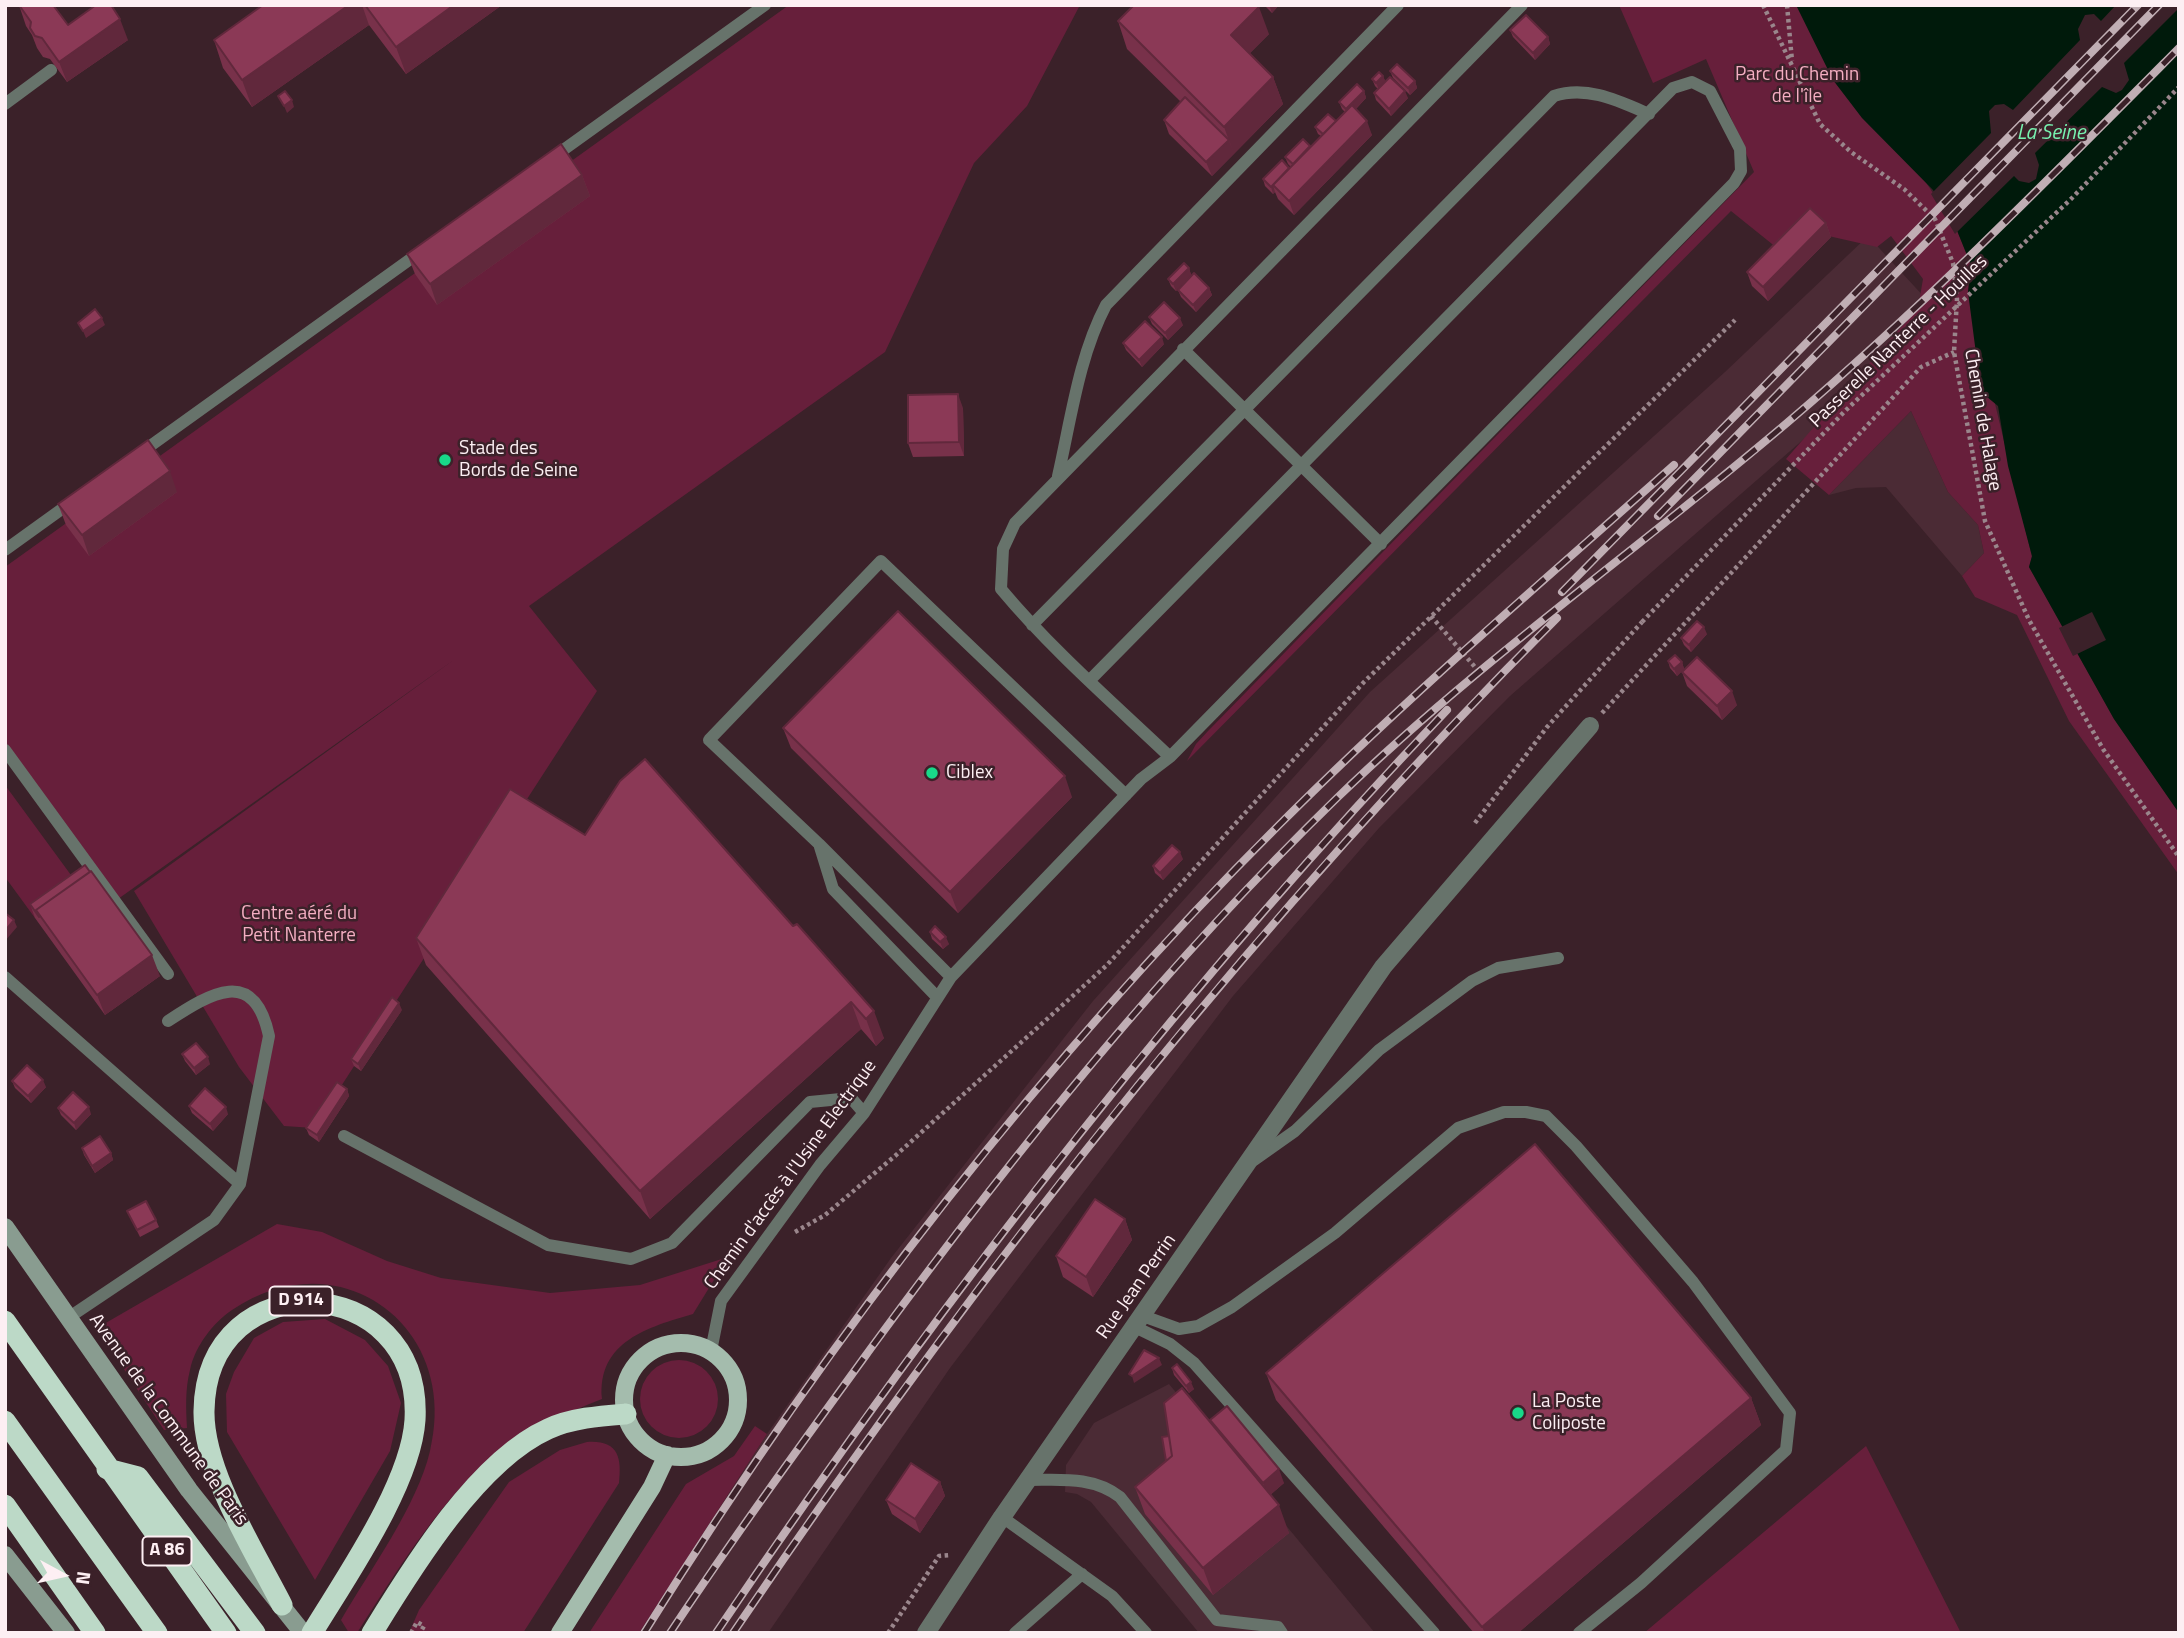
<!DOCTYPE html>
<meta charset="utf-8">
<style>
body{margin:0}
#map{position:relative;width:2184px;height:1638px;overflow:hidden;background:#3b2129;font-family:"Titillium Web",sans-serif}
canvas{display:block}
.frame{position:absolute;inset:0;border:7px solid #fdeff3;pointer-events:none}
.north{position:absolute;left:28px;top:1540px;width:70px;height:70px;-webkit-text-stroke:5px #3b2129;paint-order:stroke;rotate:98deg;font-size:19px;font-weight:700;line-height:28px;text-align:center;color:#fdeff3}
.north::after{content:'';display:block;margin:auto;width:24px;height:32px;background:#fdeff3;clip-path:polygon(50% 0,100% 100%,50% 72%,0 100%)}
</style>
<div id="map">
<canvas width="2184" height="1638"></canvas>
<div class="frame"></div>
<div class="north">N</div>
</div>
<script>
const c = document.querySelector('canvas').getContext('2d');
c.lineJoin = 'round';
function paint(path, color) { c.fillStyle = color; c.fill(path, 'evenodd'); }
function trace(path, color, width, dash) { c.strokeStyle = color; c.lineWidth = width; c.lineCap = dash ? 'butt' : 'round'; c.setLineDash(dash || []); c.stroke(path); }
function write(font, color, halo, rows, align = 'center') {
  c.font = font + ' "Titillium Web",sans-serif'; c.lineWidth = 5; c.setLineDash([]); c.textBaseline = 'middle'; c.strokeStyle = halo; c.fillStyle = color; for (const [text, x, y, turn = 0] of rows) {
    c.save(); c.translate(x, y); c.rotate((+turn || 0) * Math.PI / 180); c.textAlign = isNaN(turn) ? turn : align; if (halo) c.strokeText(text, 0, 0); c.fillText(text, 0, 0); c.restore();
  }
}
paint(new Path2D(`
 M 1868,236 L 1938,312 L 1837,410 L 1510,696 L 1379,828 L 1233,996 L 950,1368 L 768,1633 L 639,1633 L 767,1434 L 891,1258 L 1093,1001 L 1370,692 L 1725,372 Z
 M 1911,411 L 1948,492 L 1978,525 L 1984,553 L 1962,576 L 1886,487 L 1856,488 L 1829,495 Z
 M 1169,1384 L 1375,1633 L 1199,1633 L 1091,1502 L 1077,1494 L 1065,1492 L 1066,1465 L 1094,1423 Z`), '#4b2b35');
paint(new Path2D(`
 M 789,5 L 1080,5 L 1027,106 L 974,163 L 885,352 L 529,606 L 597,691 L 314,1128 L 284,1126 L 239,1067 L 134,891 L 455,659 L 118,899 L 5,744 L 5,567 Z
 M 1619,5 L 1809,5 L 1956,228 L 1971,265 L 1968,292 L 2032,557 L 2029,567 L 2114,719 L 2179,813 L 2179,875 L 2069,721 L 2017,615 L 1975,597 L 1962,576 L 1984,553 L 1978,525 L 1948,492 L 1911,411 L 1829,495 L 1786,459 L 1918,308 L 1923,279 L 1891,236 L 1877,247 L 1802,230 L 1777,248 L 1731,211 L 1187,761 L 1196,744 L 1208,731 L 1754,172 L 1706,59 L 1653,83 Z
 M 5,785 L 79,886 L 35,918 L 5,877 Z
 M 277,1224 L 322,1232 L 387,1261 L 441,1278 L 550,1293 L 640,1285 L 728,1257 L 693,1314 C 649,1327 597,1341 602,1399 C 569,1412 515,1435 489,1459 C 435,1508 396,1572 357,1633 L 349,1633 L 341,1620 C 370,1570 417,1506 430,1451 C 461,1326 339,1237 232,1310 C 213,1323 195,1346 190,1370 C 185,1389 186,1409 187,1428 L 164,1430 L 97,1328 Z
 M 325,1319 L 365,1340 L 388,1366 L 401,1403 L 390,1451 L 315,1580 L 227,1432 L 226,1394 L 234,1372 L 254,1338 L 283,1322 Z
 M640 1399a39 39 0 1 1 78 0a39 39 0 1 1-78 0Z
 M 755,1426 L 767,1434 L 639,1633 L 589,1633 L 686,1484 L 734,1456 Z
 M 587,1442 C 618,1440 622,1457 619,1483 L 523,1633 L 409,1633 L 419,1610 L 509,1482 L 560,1450 Z
 M 1866,1446 L 1961,1633 L 1644,1633 Z`), '#671f3b');
paint(new Path2D(`
 M 1796,5 L 2179,5 L 2179,813 L 2114,719 L 2029,567 L 2032,556 L 2008,466 L 1998,406 L 1981,392 L 1968,292 L 1971,265 L 1956,228 L 1933,190 L 1862,118 L 1833,80 Z`), '#001a0b');
paint(new Path2D(`
 M 2116,5 L 2179,5 L 2179,8 L 2124,63 L 2129,80 L 2122,90 L 2116,93 L 2102,87 L 2035,153 L 2039,165 L 2036,179 L 2029,183 L 2019,181 L 2014,176 L 1955,234 L 1931,194 L 1991,133 L 1989,111 L 1995,105 L 2004,104 L 2013,110 L 2080,40 L 2078,29 L 2085,15 L 2094,14 L 2101,21 Z
 M 2092,612 L 2106,640 L 2073,656 L 2059,628 Z`), '#3b2129');
trace(new Path2D(`
 M 1763,5 L 1820,124 L 1851,152 L 1904,189 L 1935,219 L 1953,263 L 1957,299 L 1954,352 L 1985,521 L 2029,620 L 2103,749 L 2179,857
 M 1787,5 L 1792,61
 M 1431,616 L 1481,674
 M 1602,713 L 1921,367 L 1954,352
 M 1475,823 L 1547,727 L 1642,622
 M 795,1232 L 825,1215 L 895,1156 L 1107,965 L 1364,682 L 1735,320
 M 411,1633 L 417,1622 L 424,1626 L 420,1633
 M 888,1633 L 939,1556 L 951,1555`), '#9a868c', 4.5, [3.5, 3.5]);
trace(new Path2D(`
 M 5,104 L 51,70
 M 552,158 L 765,5
 M 1183,349 L 1381,544
 M 139,454 L 423,250
 M 1058,476 C 1071,419 1079,356 1106,305 L 1398,5
 M 5,550 L 73,501
 M 1032,625 L 1554,96 C 1587,85 1619,101 1649,114
 M 1089,681 L 1673,88 L 1692,82 L 1710,91 L 1740,149 L 1741,171 L 1734,183 L 1170,757 C 1112,702 1052,650 1001,589 L 1003,549 L 1015,523 L 1522,5
 M 5,750 L 168,974
 M 820,847 L 833,889 L 937,997
 M 5,977 L 240,1184
 M 951,977 L 819,844 L 709,740 L 881,561 L 1126,795
 M 344,1136 L 548,1245 L 631,1259 L 672,1243 L 810,1102 L 851,1098 L 864,1113
 M 1254,1160 L 1295,1131 L 1379,1050 L 1472,981 L 1498,968 L 1558,958
 M 1143,1316 L 1179,1329 L 1198,1326 L 1232,1307 L 1335,1233 L 1458,1128 L 1504,1112 L 1526,1112 L 1546,1116 L 1576,1146 L 1693,1282 L 1790,1413 L 1786,1450 L 1641,1583 L 1579,1633
 M 68,1318 L 214,1220 L 240,1184 L 269,1036 C 254,966 211,993 168,1021
 M 1135,1327 L 1170,1344 L 1194,1363 L 1434,1633
 M 711,1351 L 721,1301 L 820,1165 L 864,1113 L 951,977 L 1141,779 L 1170,757
 M 1028,1480 C 1061,1480 1093,1476 1120,1497 L 1217,1620 L 1278,1627 L 1282,1633
 M 1002,1517 L 1112,1596 L 1146,1633
 M 1015,1633 L 1082,1574`), '#67736b', 12);
trace(new Path2D(`
 M 926,1633 L 1002,1517 L 1383,967 L 1590,726`), '#67736b', 18);
trace(new Path2D(`
 M 5,1227 L 189,1490 L 303,1633
 M 5,1555 L 66,1633`), '#899c90', 18);
trace(new Path2D(`
 M624 1400a57 57 0 1 1 114 0a57 57 0 1 1-114 0Z
 M 560,1633 L 652,1487 L 667,1455`), '#a4bcad', 18);
trace(new Path2D(`
 M 5,1321 L 226,1633
 M 5,1421 L 157,1633
 M 107,1469 L 138,1477 L 255,1633
 M 5,1505 L 95,1633
 M 282,1605 C 254,1550 203,1471 204,1411 C 206,1260 423,1270 415,1420 C 411,1484 346,1577 312,1633
 M 372,1633 C 412,1568 477,1461 548,1429 C 572,1418 600,1416 626,1414`), '#bcd9c7', 21);
const rail = new Path2D(`
 M 1658,516 L 2159,5
 M 1562,592 L 2138,5
 M 644,1633 C 825,1343 1037,1066 1279,825 C 1405,699 1541,583 1674,465
 M 670,1633 C 735,1535 805,1439 874,1344 C 1017,1149 1164,966 1338,797 C 1479,661 1639,549 1788,422 C 1925,305 2052,176 2179,48
 M 716,1633 C 936,1307 1176,994 1447,710
 M 733,1633 C 978,1271 1248,928 1557,618`);
trace(rail, '#c0aeb4', 8);
trace(rail, '#3b2129', 5, [16]);
trace(new Path2D(`
 M 1642,622 L 1845,411 L 2071,199 L 2179,87`), '#9a868c', 4.5, [3.5, 3.5]);
paint(new Path2D(`
 M 19,5 L 68,25 L 128,40 L 67,82 L 50,59 L 43,57 L 37,48 L 32,35 L 26,26 Z
 M 263,5 L 502,5 L 406,74 L 369,25 L 252,107 L 223,68 L 214,40 Z
 M 1264,5 L 1279,5 L 1272,13 Z
 M 1118,21 L 1269,34 L 1249,54 L 1273,77 L 1283,104 L 1212,176 L 1169,134 L 1164,120 L 1181,102 L 1127,49 Z
 M 1510,30 L 1548,37 L 1550,44 L 1535,60 L 1513,37 Z
 M 1390,71 L 1415,81 L 1417,88 L 1410,95 L 1393,78 Z
 M 1383,76 L 1385,81 L 1408,98 L 1391,116 L 1376,100 L 1374,93 L 1378,89 L 1375,86 L 1372,79 Z
 M 1364,91 L 1366,98 L 1356,109 L 1372,135 L 1294,215 L 1278,199 L 1275,192 L 1273,194 L 1265,186 L 1263,179 L 1289,168 L 1291,167 L 1288,164 L 1285,157 L 1310,147 L 1321,136 L 1318,134 L 1315,127 L 1336,121 L 1345,112 L 1342,109 L 1339,102 Z
 M 582,175 L 590,196 L 437,305 L 415,274 L 407,254 Z
 M 1826,223 L 1831,237 L 1768,301 L 1752,286 L 1747,272 Z
 M 1189,268 L 1191,275 L 1176,291 L 1171,286 L 1168,279 Z
 M 1209,288 L 1212,295 L 1196,312 L 1181,297 L 1178,290 Z
 M 1149,317 L 1183,325 L 1168,340 L 1152,324 Z
 M 1123,343 L 1164,344 L 1142,367 L 1126,350 Z
 M 963,408 L 964,456 L 913,457 L 908,443 Z
 M 177,492 L 89,556 L 66,525 L 58,504 Z
 M 1707,634 L 1691,652 L 1684,645 L 1681,638 Z
 M 1668,661 L 1682,662 L 1684,669 L 1677,676 L 1670,668 Z
 M 1682,672 L 1737,705 L 1722,720 L 1687,686 Z
 M 783,728 L 1072,797 L 958,913 L 791,748 Z
 M 645,759 L 884,1038 L 876,1046 L 861,1029 L 650,1219 L 426,965 L 416,938 L 585,835 Z
 M 1183,859 L 1163,880 L 1155,873 L 1153,866 Z
 M 30,904 L 160,976 L 105,1015 L 35,918 Z
 M 930,932 L 949,944 L 943,949 L 932,939 Z
 M 402,1010 L 361,1071 L 354,1066 L 351,1059 Z
 M 182,1054 L 210,1064 L 196,1075 L 185,1061 Z
 M 12,1081 L 46,1087 L 31,1103 L 15,1088 Z
 M 347,1089 L 349,1096 L 319,1142 L 309,1135 L 306,1128 Z
 M 189,1106 L 228,1114 L 213,1131 L 192,1113 Z
 M 58,1108 L 91,1114 L 76,1130 L 61,1115 Z
 M 82,1148 L 111,1153 L 113,1160 L 95,1173 L 84,1155 Z
 M 127,1211 L 156,1220 L 159,1227 L 140,1237 Z
 M 1125,1219 L 1132,1240 L 1093,1297 L 1063,1277 L 1056,1256 Z
 M 1172,1368 L 1194,1389 L 1189,1393 L 1174,1375 Z
 M 1266,1373 L 1751,1398 L 1761,1425 L 1518,1633 L 1474,1633 L 1276,1400 Z
 M 1210,1420 L 1284,1483 L 1270,1495 L 1289,1533 L 1213,1595 L 1145,1514 L 1135,1487 L 1166,1461 L 1169,1436 L 1212,1424 Z
 M 940,1482 L 945,1496 L 920,1533 L 892,1514 L 886,1500 Z`), '#78314a');
paint(new Path2D(`
 M 349,5 L 362,5 L 369,25 L 252,107 L 242,80 Z
 M 454,5 L 502,5 L 406,74 L 396,47 Z
 M 1269,5 L 1279,5 L 1272,13 Z
 M 1259,7 L 1269,34 L 1241,62 L 1231,35 Z
 M 120,19 L 128,40 L 67,82 L 59,62 Z
 M 1548,37 L 1550,44 L 1535,60 L 1533,53 Z
 M 1383,76 L 1386,83 L 1379,90 L 1376,83 Z
 M 1273,77 L 1283,104 L 1234,154 L 1224,127 Z
 M 1415,81 L 1417,88 L 1410,95 L 1408,88 Z
 M 1364,91 L 1366,98 L 1349,116 L 1346,109 Z
 M 1405,91 L 1408,98 L 1391,116 L 1389,109 Z
 M 292,100 L 294,107 L 287,113 L 284,106 Z
 M 1367,121 L 1372,135 L 1294,215 L 1289,201 Z
 M 1229,140 L 1234,154 L 1212,176 L 1206,162 Z
 M 1289,168 L 1273,185 L 1275,192 L 1273,194 L 1271,187 Z
 M 582,175 L 590,196 L 437,305 L 430,284 Z
 M 1826,223 L 1831,237 L 1768,301 L 1763,287 Z
 M 1189,268 L 1191,275 L 1176,291 L 1173,284 Z
 M 1209,288 L 1212,295 L 1196,312 L 1193,305 Z
 M 102,318 L 105,325 L 86,338 L 83,331 Z
 M 1180,318 L 1183,325 L 1168,340 L 1165,333 Z
 M 1162,337 L 1164,344 L 1142,367 L 1139,360 Z
 M 958,394 L 963,408 L 964,456 L 959,442 Z
 M 170,471 L 177,492 L 89,556 L 82,535 Z
 M 1704,627 L 1707,634 L 1691,652 L 1689,645 Z
 M 1682,662 L 1684,669 L 1677,676 L 1674,669 Z
 M 1732,691 L 1737,705 L 1722,720 L 1717,706 Z
 M 1065,776 L 1072,797 L 958,913 L 950,892 Z
 M 1180,852 L 1183,859 L 1163,880 L 1160,873 Z
 M 14,920 L 17,927 L 5,941 L 5,931 Z
 M 946,937 L 949,944 L 943,949 L 940,942 Z
 M 152,955 L 160,976 L 105,1015 L 97,995 Z
 M 851,1002 L 861,1029 L 650,1219 L 640,1191 Z
 M 399,1003 L 402,1010 L 361,1071 L 358,1064 Z
 M 874,1011 L 884,1038 L 876,1046 L 866,1019 Z
 M 208,1057 L 210,1064 L 196,1075 L 194,1068 Z
 M 43,1080 L 46,1087 L 31,1103 L 28,1096 Z
 M 347,1089 L 349,1096 L 319,1142 L 317,1135 Z
 M 89,1107 L 91,1114 L 76,1130 L 74,1123 Z
 M 226,1107 L 228,1114 L 213,1131 L 210,1124 Z
 M 111,1153 L 113,1160 L 95,1173 L 92,1166 Z
 M 1125,1219 L 1132,1240 L 1093,1297 L 1086,1277 Z
 M 1159,1358 L 1162,1365 L 1134,1383 L 1132,1376 Z
 M 1191,1382 L 1194,1389 L 1189,1393 L 1186,1386 Z
 M 1751,1398 L 1761,1425 L 1518,1633 L 1485,1633 L 1482,1627 Z
 M 1279,1469 L 1284,1483 L 1268,1497 L 1263,1483 Z
 M 940,1482 L 945,1496 L 920,1533 L 915,1519 Z
 M 1279,1505 L 1289,1533 L 1213,1595 L 1203,1568 Z`), '#61283c');
const building = new Path2D(`
 M 19,5 L 53,5 L 68,25 L 96,5 L 111,5 L 120,19 L 59,62 L 42,38 L 35,36 L 30,28 L 31,22 Z
 M 263,5 L 349,5 L 242,80 L 214,40 Z
 M 365,5 L 454,5 L 396,47 Z
 M 1134,5 L 1258,5 L 1259,7 L 1231,35 L 1273,77 L 1224,127 L 1118,21 Z
 M 1526,15 L 1548,37 L 1533,53 L 1510,30 Z
 M 1397,64 L 1415,81 L 1408,88 L 1390,71 Z
 M 1379,72 L 1383,76 L 1376,83 L 1372,79 Z
 M 1390,77 L 1405,91 L 1389,109 L 1374,93 Z
 M 1357,84 L 1364,91 L 1346,109 L 1339,102 Z
 M 285,91 L 292,100 L 284,106 L 278,96 Z
 M 1185,97 L 1229,140 L 1206,162 L 1164,120 Z
 M 1352,105 L 1367,121 L 1289,201 L 1273,185 Z
 M 1328,114 L 1336,121 L 1323,134 L 1315,127 Z
 M 1303,139 L 1310,146 L 1293,164 L 1285,157 Z
 M 561,144 L 582,175 L 430,284 L 407,254 Z
 M 1282,160 L 1289,168 L 1271,187 L 1263,179 Z
 M 1810,208 L 1826,223 L 1763,287 L 1747,272 Z
 M 1184,263 L 1189,268 L 1173,284 L 1168,279 Z
 M 1194,273 L 1209,288 L 1193,305 L 1178,290 Z
 M 1164,302 L 1180,318 L 1165,333 L 1149,317 Z
 M 95,309 L 102,318 L 83,331 L 78,323 Z
 M 1145,321 L 1162,337 L 1139,360 L 1123,343 Z
 M 958,394 L 959,442 L 908,443 L 908,395 Z
 M 148,440 L 170,471 L 82,535 L 58,504 Z
 M 898,611 L 1065,776 L 950,892 L 783,728 Z
 M 1697,621 L 1704,627 L 1689,645 L 1681,638 Z
 M 1675,655 L 1682,662 L 1674,669 L 1668,661 Z
 M 1697,657 L 1732,691 L 1717,706 L 1682,672 Z
 M 645,759 L 793,926 L 797,924 L 874,1011 L 866,1019 L 851,1002 L 640,1191 L 416,938 L 510,789 L 585,835 L 620,781 Z
 M 1172,845 L 1180,852 L 1160,873 L 1153,866 Z
 M 85,865 L 90,872 L 36,910 L 39,917 L 30,904 Z
 M 91,871 L 152,955 L 97,995 L 36,910 Z
 M 5,913 L 14,920 L 5,931 Z
 M 935,926 L 946,937 L 940,942 L 930,932 Z
 M 392,997 L 399,1003 L 358,1064 L 351,1059 Z
 M 196,1043 L 208,1057 L 194,1068 L 182,1054 Z
 M 27,1065 L 43,1080 L 28,1096 L 12,1081 Z
 M 337,1082 L 347,1089 L 317,1135 L 306,1128 Z
 M 205,1088 L 226,1107 L 210,1124 L 189,1106 Z
 M 73,1092 L 89,1107 L 74,1123 L 58,1108 Z
 M 100,1136 L 111,1153 L 92,1166 L 82,1148 Z
 M 1535,1144 L 1751,1398 L 1482,1627 L 1266,1373 Z
 M 1095,1199 L 1125,1219 L 1086,1277 L 1056,1256 Z
 M 146,1201 L 156,1220 L 137,1230 L 127,1211 Z
 M 1144,1350 L 1159,1358 L 1132,1376 L 1129,1374 Z
 M 1177,1364 L 1191,1382 L 1186,1386 L 1172,1368 Z
 M 1182,1388 L 1279,1505 L 1203,1568 L 1135,1487 L 1172,1456 L 1164,1403 Z
 M 1227,1406 L 1279,1469 L 1263,1483 L 1210,1420 Z
 M 1169,1436 L 1172,1456 L 1166,1461 L 1162,1437 Z
 M 911,1463 L 940,1482 L 915,1519 L 886,1500 Z`);
paint(building, '#8b3956');
trace(building, '#61283c', 2);
for (const [x, y, r, color] of [
 [445,460,7,"#18d989"],
 [932,773,7,"#18d989"],
 [1518,1413,7,"#18d989"]
]) { const dot = new Path2D(); dot.arc(x, y, r, 0, 2 * Math.PI); c.fillStyle = color; c.fill(dot); trace(dot, '#3b2129', 2.5); }
for (const [x, y, w] of [
 [301,1301,63],
 [167,1551,49]
]) { const box = new Path2D(); box.roundRect(x - w / 2, y - 14.5, w, 29, 5); c.fillStyle = '#3b2129'; c.fill(box); trace(box, '#fdeff3', 2); }
write('bold 18px', '#fdeff3', null, [
 ["D 914",301,1301],
 ["A 86",167,1551]
]);
write('19px', '#f5aec2', '#3b2129', [
 ["Parc du Chemin",1797,75],
 ["de l'île",1797,97],
 ["Centre aéré du",299,914],
 ["Petit Nanterre",299,936]
]);
write('19px', '#fdeff3', '#3b2129', [
 ["Passerelle Nanterre - Houilles",1899,342,-44],
 ["Chemin de Halage",1982,420,80],
 ["Chemin d'accès à l'Usine Electrique",791,1175,-54],
 ["Rue Jean Perrin",1137,1287,-55],
 ["Avenue de la Commune de Paris",168,1420,54]
]);
write('19px', '#fdeff3', '#3b2129', [
 ["Stade des",459,449],
 ["Bords de Seine",459,471],
 ["Ciblex",946,773],
 ["La Poste",1532,1402],
 ["Coliposte",1532,1424]
], 'left');
write('italic 21px', '#77f1af', '#3b2129', [
 ["La Seine",2051,134]
]);
</script>
